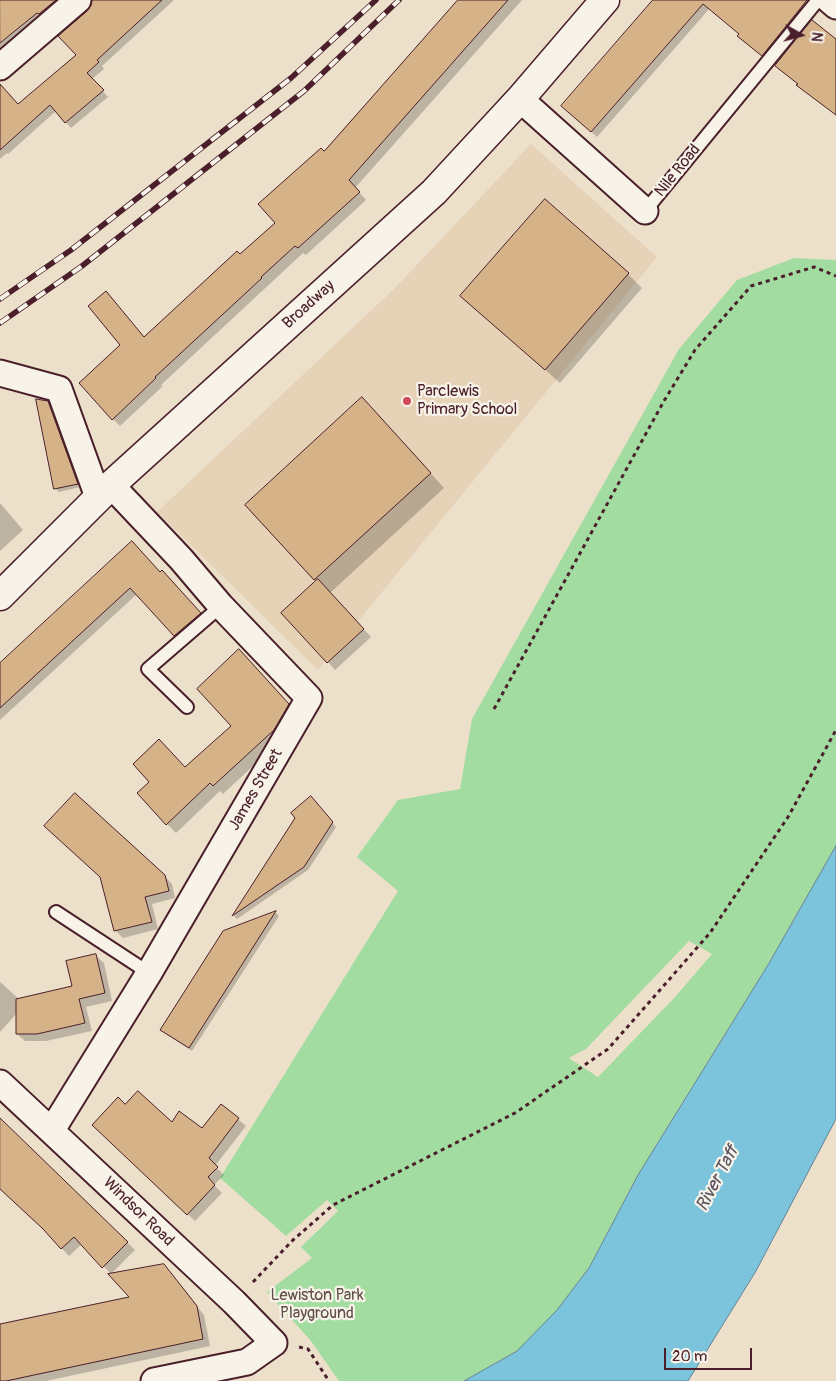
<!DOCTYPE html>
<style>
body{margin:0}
#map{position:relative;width:836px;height:1381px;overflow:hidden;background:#ede0cb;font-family:Pangolin,sans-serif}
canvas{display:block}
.north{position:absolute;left:776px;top:10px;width:50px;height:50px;-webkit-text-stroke:4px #f7f3e8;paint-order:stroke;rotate:97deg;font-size:14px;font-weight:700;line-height:20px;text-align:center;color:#4a1f2b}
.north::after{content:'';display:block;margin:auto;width:18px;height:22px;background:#4a1f2b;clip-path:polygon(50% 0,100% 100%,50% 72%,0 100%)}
.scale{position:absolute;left:664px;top:1348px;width:88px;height:22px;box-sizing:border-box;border:2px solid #4a1f2b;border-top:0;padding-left:6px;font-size:15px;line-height:18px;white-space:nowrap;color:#4a1f2b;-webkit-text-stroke:4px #f7f3e8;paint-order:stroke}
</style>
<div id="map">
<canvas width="836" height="1381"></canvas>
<div class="north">N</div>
<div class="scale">20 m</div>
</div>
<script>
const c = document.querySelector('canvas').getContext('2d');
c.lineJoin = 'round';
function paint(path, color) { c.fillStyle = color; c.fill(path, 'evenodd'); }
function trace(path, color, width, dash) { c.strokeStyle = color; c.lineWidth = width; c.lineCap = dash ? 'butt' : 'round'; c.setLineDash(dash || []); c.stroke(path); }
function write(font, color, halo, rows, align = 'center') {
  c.font = font + ' Pangolin,sans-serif'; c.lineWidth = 4.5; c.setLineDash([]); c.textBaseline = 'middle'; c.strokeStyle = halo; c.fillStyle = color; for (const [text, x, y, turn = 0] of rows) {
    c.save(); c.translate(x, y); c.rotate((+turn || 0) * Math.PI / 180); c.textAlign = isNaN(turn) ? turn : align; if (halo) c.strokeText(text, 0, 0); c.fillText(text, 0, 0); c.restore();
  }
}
paint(new Path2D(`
 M 531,144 L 657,257 L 318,670 L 157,512 L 394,289 Z`), '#e6d2b7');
paint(new Path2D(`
 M 794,258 L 836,260 L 836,846 L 768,965 L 638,1175 L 589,1268 L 557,1310 L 517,1351 L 464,1381 L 339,1381 L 311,1341 L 267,1292 L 312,1258 L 301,1247 L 338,1211 L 327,1200 L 286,1236 L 220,1178 L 398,891 L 357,857 L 398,800 L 460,789 L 472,719 L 679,349 L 737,280 ZM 689,941 L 712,954 L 675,997 L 598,1077 L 569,1058 L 586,1049 Z`), '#a3dca0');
const water = new Path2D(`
 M 836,846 L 836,1119 L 756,1271 L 688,1381 L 464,1381 L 517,1351 L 557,1310 L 589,1268 L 638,1175 L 768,965 Z`);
paint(water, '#7bc4db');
trace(water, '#678295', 1);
paint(new Path2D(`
 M 0,0 L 67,0 L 0,54 Z
 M 97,0 L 174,0 L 102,66 L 104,69 L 92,79 L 108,97 L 71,128 L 56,111 L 8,154 L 7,153 L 0,159 L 0,101 L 18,105 L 78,55 Z
 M 460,0 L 522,0 L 355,188 L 366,200 L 306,255 L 303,253 L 161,385 L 163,386 L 120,426 L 113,419 L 122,345 L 113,300 L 145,338 L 276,223 L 324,153 Z
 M 655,0 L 797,0 L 809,11 L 768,60 L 744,42 L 740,34 L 710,8 L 597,137 L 568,111 Z
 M 628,274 L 642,288 L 560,383 L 462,296 Z
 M 47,402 L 51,406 L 80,487 L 59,492 L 55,488 Z
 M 377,414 L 444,488 L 330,593 L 371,637 L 335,670 L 328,662 L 317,582 L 247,505 Z
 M 0,503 L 23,530 L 0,551 Z
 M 132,543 L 160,573 L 168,578 L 206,620 L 181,642 L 137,594 L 0,720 L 0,665 Z
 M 248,660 L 297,714 L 282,739 L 223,794 L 220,791 L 176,833 L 167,824 L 151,782 L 186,769 L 233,726 Z
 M 314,801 L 336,827 L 308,870 L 237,919 L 234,916 L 296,818 Z
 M 164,876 L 172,884 L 175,898 L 152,904 L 158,929 L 123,938 L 115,930 L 102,877 Z
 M 276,913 L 279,916 L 192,1051 L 165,1033 L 161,1030 L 224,932 Z
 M 96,956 L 104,963 L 112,1001 L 86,1007 L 92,1031 L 46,1041 L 25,1041 L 17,1034 L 17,1013 L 0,1032 L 0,982 L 19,999 L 73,987 Z
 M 125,1106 L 172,1124 L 203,1129 L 222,1106 L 246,1126 L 215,1166 L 224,1175 L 214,1185 L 222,1193 L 195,1221 L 94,1125 Z
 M 0,1120 L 135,1250 L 111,1274 L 82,1244 L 69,1256 L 47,1232 L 0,1189 Z
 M 164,1265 L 204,1315 L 210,1346 L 46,1381 L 0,1381 L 0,1325 L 131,1298 Z`), '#0003');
const building = new Path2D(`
 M 0,0 L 56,0 L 39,14 L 37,13 L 0,43 Z
 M 92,0 L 162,0 L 97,60 L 99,62 L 87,73 L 104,90 L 65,123 L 50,105 L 0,150 L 0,84 L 18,104 L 76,55 L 58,36 L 87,11 L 91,5 Z
 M 458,0 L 508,0 L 349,180 L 360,192 L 298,248 L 295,246 L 261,277 L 262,278 L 155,377 L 156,378 L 112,420 L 79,383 L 120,345 L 88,306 L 106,291 L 144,337 L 237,251 L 240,254 L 275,223 L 258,204 L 321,148 L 324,151 Z
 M 653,0 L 807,0 L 762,56 L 737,36 L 739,34 L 703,4 L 591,132 L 561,106 Z
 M 812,20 L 836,39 L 836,115 L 796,85 L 798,84 L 775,66 Z
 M 545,199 L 629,273 L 545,370 L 460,296 Z
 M 362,397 L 431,473 L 314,580 L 245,505 Z
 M 36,399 L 48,401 L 78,484 L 54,489 Z
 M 132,541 L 160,572 L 162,570 L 201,613 L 174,636 L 130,588 L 0,708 L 0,663 Z
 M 318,579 L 364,629 L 327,663 L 281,613 Z
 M 239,649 L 289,704 L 274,730 L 213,786 L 210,783 L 166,825 L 137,793 L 149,782 L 133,764 L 159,739 L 185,767 L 231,726 L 197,689 Z
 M 75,793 L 165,875 L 169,891 L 145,897 L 152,922 L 114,931 L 100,877 L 44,826 Z
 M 311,796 L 333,822 L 304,867 L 232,916 L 295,818 L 291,813 Z
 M 276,911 L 189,1048 L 160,1030 L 223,931 Z
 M 96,954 L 105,993 L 79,999 L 85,1023 L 37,1034 L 16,1034 L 16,999 L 72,986 L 66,961 Z
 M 138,1091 L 172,1122 L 179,1111 L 202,1128 L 221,1104 L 239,1118 L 209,1158 L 218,1167 L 208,1177 L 215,1185 L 187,1215 L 92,1125 L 118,1097 L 125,1104 Z
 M 0,1118 L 128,1242 L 102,1268 L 74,1237 L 61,1249 L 43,1229 L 0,1189 Z
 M 164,1264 L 197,1306 L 203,1339 L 6,1381 L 0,1381 L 0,1324 L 129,1297 L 108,1274 Z`);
paint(building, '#d5b288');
trace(building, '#4a1f2b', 1);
const lane = new Path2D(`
 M 645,211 L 818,0
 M 187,707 L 148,669 L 221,606
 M 56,912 L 149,973`);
const street = new Path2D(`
 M 829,0 L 836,6
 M 0,67 L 78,0
 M 520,99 L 645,211
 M 0,373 L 59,389 L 98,497
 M 0,1083 L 234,1302 L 274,1343 L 247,1362 L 154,1381
 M 52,1130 L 149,973 L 309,698 L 221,606 L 181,559 L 111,485`);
const secondary = new Path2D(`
 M 0,596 L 111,485 L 434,192 L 520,99 L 605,0`);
trace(lane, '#4a1f2b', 16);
trace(street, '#4a1f2b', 29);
trace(secondary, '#4a1f2b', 31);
trace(new Path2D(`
 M 494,709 L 664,401 L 695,350 L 751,286 L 814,267 L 836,276
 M 253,1282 L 292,1241 L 333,1205 L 515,1113 L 608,1049 L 710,933 L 788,817 L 836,730
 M 299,1347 L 308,1349 L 329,1381`), '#4a1f2b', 3, [4, 4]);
trace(lane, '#f7f3e8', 12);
trace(street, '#f7f3e8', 25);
trace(secondary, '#f7f3e8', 28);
const rail = new Path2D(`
 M 0,299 L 71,250 L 291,78 L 376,0
 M 0,323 L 82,266 L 304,91 L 399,0`);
trace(rail, '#4a1f2b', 5.5);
trace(rail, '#f7f3e8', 4, [11]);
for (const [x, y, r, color] of [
 [407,401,5,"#d1495b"]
]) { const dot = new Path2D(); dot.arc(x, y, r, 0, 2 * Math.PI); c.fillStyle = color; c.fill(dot); trace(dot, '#f7f3e8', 2); }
write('16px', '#4a1f2b', '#f7f3e8', [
 ["Nile Road",678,171,-51],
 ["Broadway",309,305,-42],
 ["James Street",256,790,-60],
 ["Windsor Road",138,1212,44]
]);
write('16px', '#4a1f2b', '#f7f3e8', [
 ["Parclewis",417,392],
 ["Primary School",417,410]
], 'left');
write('16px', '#604e48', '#f7f3e8', [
 ["Lewiston Park",317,1296],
 ["Playground",317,1314]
]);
write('italic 18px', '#595160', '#f7f3e8', [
 ["River Taff",718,1179,-62]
]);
</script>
